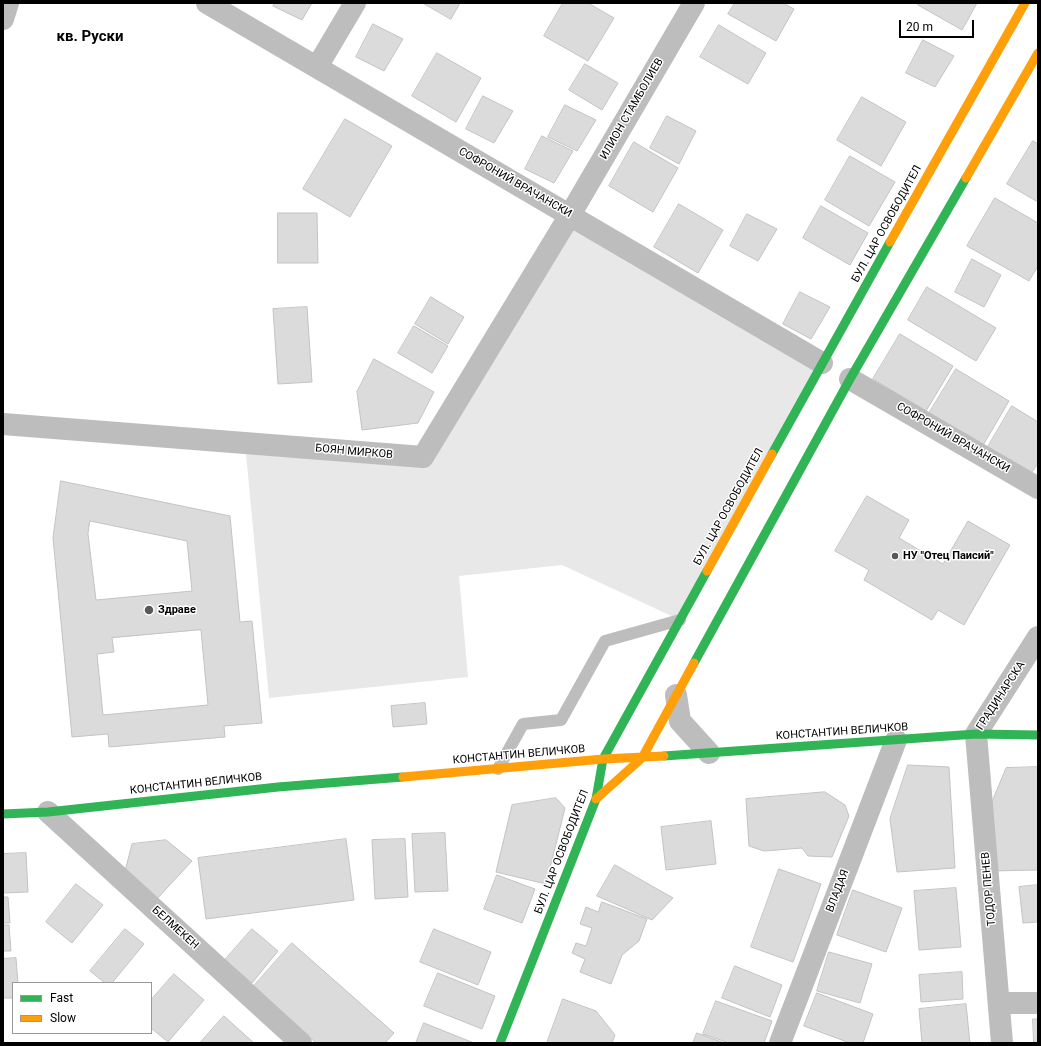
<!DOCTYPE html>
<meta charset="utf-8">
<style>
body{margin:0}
#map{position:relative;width:1041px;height:1046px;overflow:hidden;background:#fff;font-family:Roboto,sans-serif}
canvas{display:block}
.frame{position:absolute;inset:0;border:4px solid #000;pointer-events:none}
.legend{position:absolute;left:12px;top:982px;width:140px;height:52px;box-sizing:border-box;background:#fff;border:1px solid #999;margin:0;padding:5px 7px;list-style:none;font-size:12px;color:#000}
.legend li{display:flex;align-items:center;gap:8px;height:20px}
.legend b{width:20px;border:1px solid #999}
.scale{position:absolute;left:899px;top:20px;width:75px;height:18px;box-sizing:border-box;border:2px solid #000;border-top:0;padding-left:5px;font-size:12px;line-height:14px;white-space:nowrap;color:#000;-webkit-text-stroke:3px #fff;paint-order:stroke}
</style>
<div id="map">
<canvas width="1041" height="1046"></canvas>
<div class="frame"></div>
<ul class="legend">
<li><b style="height:5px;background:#30b455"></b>Fast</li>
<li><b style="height:5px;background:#ff9f0a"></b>Slow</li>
</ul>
<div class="scale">20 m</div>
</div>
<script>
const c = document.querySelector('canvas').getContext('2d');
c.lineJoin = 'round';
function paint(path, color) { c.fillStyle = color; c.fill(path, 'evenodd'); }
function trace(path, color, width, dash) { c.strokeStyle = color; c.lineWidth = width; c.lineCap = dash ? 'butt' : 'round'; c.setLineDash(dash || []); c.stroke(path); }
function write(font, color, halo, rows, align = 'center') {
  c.font = font + ' Roboto,sans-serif'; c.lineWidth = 3; c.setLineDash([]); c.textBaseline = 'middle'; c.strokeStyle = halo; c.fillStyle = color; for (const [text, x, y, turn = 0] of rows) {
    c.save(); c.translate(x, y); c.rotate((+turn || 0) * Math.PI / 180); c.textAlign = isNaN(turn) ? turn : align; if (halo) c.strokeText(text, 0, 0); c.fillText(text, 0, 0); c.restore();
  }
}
paint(new Path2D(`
 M 570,215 L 822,363 L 680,620 L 562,565 L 459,576 L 468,677 L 269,698 L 245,443 L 423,457 Z`), '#e8e8e8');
const building = new Path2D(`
 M 275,3 L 312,3 L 302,20 L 273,6 Z
 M 423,3 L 460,3 L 451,19 Z
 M 563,3 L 588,3 L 614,18 L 588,61 L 544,36 Z
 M 735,3 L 783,3 L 794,9 L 776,41 L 728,14 Z
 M 919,3 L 977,3 L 962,30 L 918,5 Z
 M 373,24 L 403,39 L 384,71 L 356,57 Z
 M 719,25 L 766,53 L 748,84 L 700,57 Z
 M 923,40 L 954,56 L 935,87 L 906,73 Z
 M 437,53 L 481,78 L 456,122 L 412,96 Z
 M 585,64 L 618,83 L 602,110 L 569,90 Z
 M 483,96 L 513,111 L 494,143 L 466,129 Z
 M 862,97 L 906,122 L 881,166 L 837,140 Z
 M 565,105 L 596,120 L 577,151 L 548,137 Z
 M 667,116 L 696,131 L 679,164 L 650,148 Z
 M 345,119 L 392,146 L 350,217 L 303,189 Z
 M 542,136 L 573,151 L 554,183 L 525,169 Z
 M 1033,141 L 1038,144 L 1038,202 L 1007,184 Z
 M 634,142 L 678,168 L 653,212 L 609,186 Z
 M 850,156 L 895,182 L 869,226 L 825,200 Z
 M 995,198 L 1038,223 L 1038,266 L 1029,281 L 967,246 Z
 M 679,204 L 723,230 L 698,273 L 654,247 Z
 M 821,206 L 868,233 L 850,265 L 803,238 Z
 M 278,213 L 317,213 L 318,263 L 278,263 Z
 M 747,214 L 777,229 L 758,261 L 730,246 Z
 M 972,259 L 1001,275 L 984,307 L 955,292 Z
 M 927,287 L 996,328 L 976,361 L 908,320 Z
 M 800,292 L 830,307 L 811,339 L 783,324 Z
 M 431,297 L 464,317 L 448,344 L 415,324 Z
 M 307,307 L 312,382 L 278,384 L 273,309 Z
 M 414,326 L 448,346 L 432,373 L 398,353 Z
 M 900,334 L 953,366 L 926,411 L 873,379 Z
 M 374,359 L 434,392 L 418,423 L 362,430 L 357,392 Z
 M 956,369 L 1009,401 L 982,447 L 928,415 Z
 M 1012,406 L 1038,422 L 1038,463 L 1030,475 L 986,450 Z
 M 61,481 L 230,516 L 240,622 L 252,621 L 262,723 L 224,726 L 225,737 L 109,747 L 108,734 L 72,737 L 53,538 ZM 90,521 L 187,541 L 192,591 L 96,600 L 88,534 ZM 201,630 L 208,705 L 103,715 L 97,654 L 114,652 L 112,638 Z
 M 867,496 L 909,520 L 899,538 L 943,564 L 968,521 L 1010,545 L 964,625 L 938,610 L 932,620 L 864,580 L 869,570 L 835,551 Z
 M 425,703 L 427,724 L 393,727 L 391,706 Z
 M 908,765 L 949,767 L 955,868 L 897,872 L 890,819 Z
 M 1038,767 L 1038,870 L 991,871 L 989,809 L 1006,768 Z
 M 825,792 L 845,805 L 849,816 L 832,857 L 808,856 L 802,848 L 764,851 L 749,846 L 746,799 Z
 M 556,798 L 565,808 L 546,884 L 496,872 L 512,805 Z
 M 711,821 L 716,864 L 666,870 L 661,827 Z
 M 445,833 L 448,891 L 415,892 L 412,834 Z
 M 346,839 L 354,900 L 206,919 L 198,858 Z
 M 405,839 L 408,897 L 375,899 L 372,840 Z
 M 166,840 L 192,861 L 155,901 L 124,875 L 132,844 Z
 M 26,853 L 28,892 L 3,893 L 3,854 Z
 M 615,865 L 673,898 L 652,920 L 597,896 Z
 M 779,869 L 821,884 L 793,962 L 751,947 Z
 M 497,875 L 535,889 L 522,923 L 484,909 Z
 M 76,884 L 103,905 L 72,943 L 46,922 Z
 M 1038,885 L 1038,922 L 1023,923 L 1019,887 Z
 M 956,888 L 961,947 L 919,950 L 914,891 Z
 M 853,890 L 902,908 L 886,952 L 837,935 Z
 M 3,897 L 8,897 L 10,923 L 3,923 Z
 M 602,902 L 647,919 L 639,941 L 622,955 L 611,984 L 580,972 L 585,959 L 572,953 L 576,943 L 586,946 L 592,928 L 580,924 L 586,907 L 598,912 Z
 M 3,925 L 9,925 L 11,951 L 3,951 Z
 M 125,929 L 144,944 L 112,983 L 105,983 L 90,971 Z
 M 252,929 L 278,951 L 252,983 L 225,960 Z
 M 434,929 L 491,952 L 478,985 L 420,962 Z
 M 292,943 L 394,1033 L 385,1043 L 316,1043 L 253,987 Z
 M 829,952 L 872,964 L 860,1003 L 817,991 Z
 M 16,958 L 18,983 L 13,983 L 13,998 L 3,998 L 3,959 Z
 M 735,966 L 782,985 L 770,1017 L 722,998 Z
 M 962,972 L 963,999 L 921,1002 L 919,975 Z
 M 438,973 L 495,996 L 482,1029 L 424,1006 Z
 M 174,974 L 204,1000 L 168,1042 L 151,1028 L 151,1000 Z
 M 817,993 L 873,1014 L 863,1043 L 850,1043 L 804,1026 Z
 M 563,999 L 596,1011 L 615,1035 L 612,1043 L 547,1043 Z
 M 716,1001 L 772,1021 L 764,1043 L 729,1043 L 703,1034 Z
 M 966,1004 L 970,1043 L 922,1043 L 919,1009 Z
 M 224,1016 L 254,1043 L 200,1043 Z
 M 1033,1019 L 1038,1019 L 1038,1043 L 1034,1043 Z
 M 424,1023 L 474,1043 L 416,1043 Z
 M 697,1033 L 724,1043 L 693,1043 Z`);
paint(building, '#dbdbdb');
trace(building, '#c3c3c3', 1);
trace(new Path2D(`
 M 498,769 L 523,724 L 561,720 L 605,641 L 680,620`), '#bdbdbd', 12);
trace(new Path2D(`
 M 207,3 L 822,363
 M 3,19 L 8,3
 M 317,67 L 355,3
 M 850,379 L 1038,488
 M 3,424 L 423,457 L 570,215 L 694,3
 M 676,695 L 680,721 L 709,753
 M 48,812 L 301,1043
 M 999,1003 L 1038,1003
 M 780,1043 L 896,740
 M 1002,1043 L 976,734 L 1038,637`), '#bdbdbd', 22);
trace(new Path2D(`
 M 772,454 L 890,242
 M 694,663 L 850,379 L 966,178
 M 664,756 L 976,734 L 1038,735
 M 3,814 L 48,812 L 278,787 L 403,777
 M 500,1043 L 596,799 L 603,759 L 707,571`), '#30b455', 9);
trace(new Path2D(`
 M 966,178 L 1038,53
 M 890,242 L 1025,3
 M 707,571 L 772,454
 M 403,777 L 603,759 L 664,756
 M 596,799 L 642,758 L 694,663`), '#ff9f0a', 9);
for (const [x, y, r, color] of [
 [895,556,4,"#595959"],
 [149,610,5,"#595959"]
]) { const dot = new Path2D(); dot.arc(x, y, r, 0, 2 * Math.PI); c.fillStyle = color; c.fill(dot); trace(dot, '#fff', 1.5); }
write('11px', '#000', '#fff', [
 ["ИЛИОН СТАМБОЛИЕВ",632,109,-60],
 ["СОФРОНИЙ ВРАЧАНСКИ",515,183,30],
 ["БУЛ. ЦАР ОСВОБОДИТЕЛ",887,224,-61],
 ["СОФРОНИЙ ВРАЧАНСКИ",953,438,30],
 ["БОЯН МИРКОВ",354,452,5],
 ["БУЛ. ЦАР ОСВОБОДИТЕЛ",729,507,-61],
 ["ГРАДИНАРСКА",1001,696,-57],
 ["КОНСТАНТИН ВЕЛИЧКОВ",842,732,-4],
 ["КОНСТАНТИН ВЕЛИЧКОВ",519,755,-5],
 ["КОНСТАНТИН ВЕЛИЧКОВ",196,784,-6],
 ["БУЛ. ЦАР ОСВОБОДИТЕЛ",562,852,-69],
 ["ТОДОР ПЕНЕВ",989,889,-95],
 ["ВЛАДАЯ",838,891,-69],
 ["БЕЛМЕКЕН",175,928,42]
]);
write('bold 11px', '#000', '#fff', [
 ["НУ \"Отец Паисий\"",903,556],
 ["Здраве",158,610]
], 'left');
write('bold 15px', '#000', '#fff', [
 ["кв. Руски",90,37]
]);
</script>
